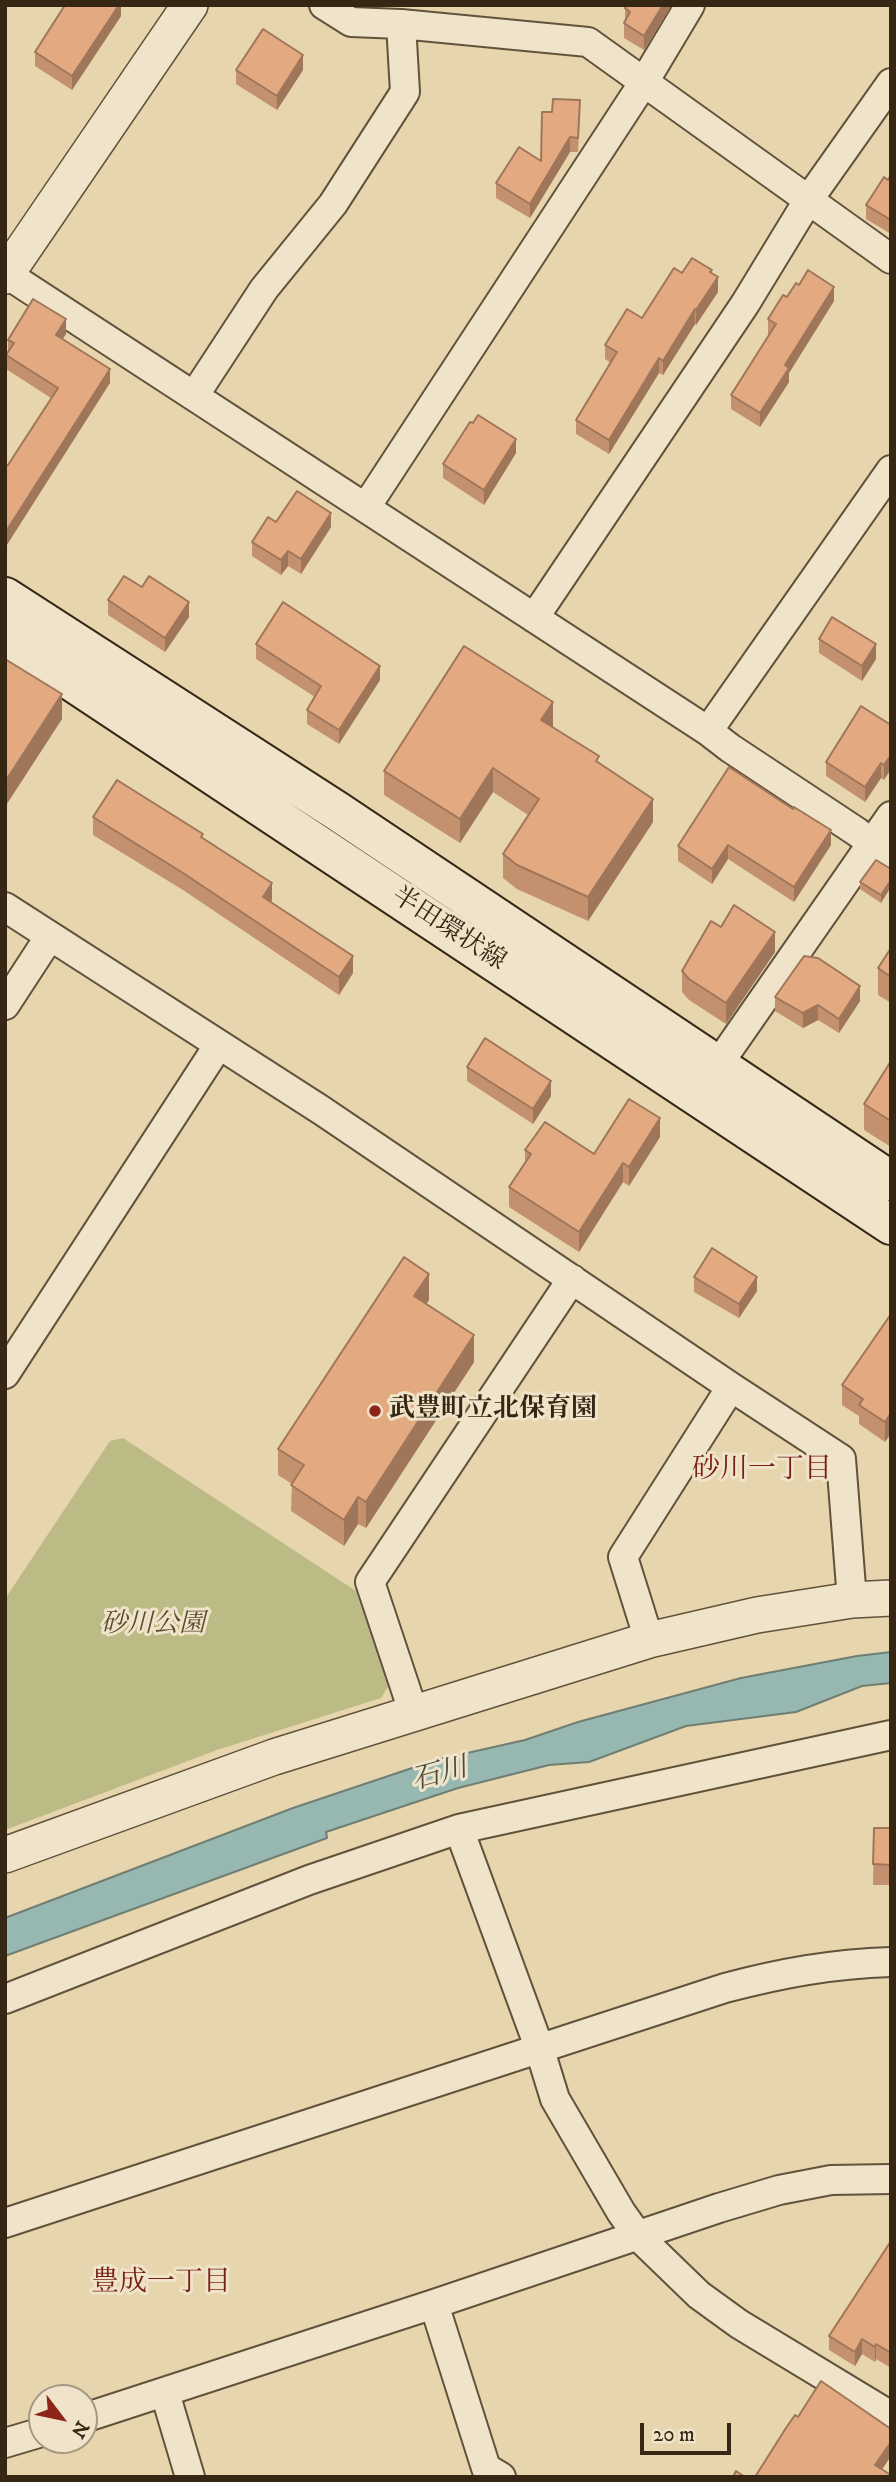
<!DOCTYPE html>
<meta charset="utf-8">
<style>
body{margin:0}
#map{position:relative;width:896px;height:2482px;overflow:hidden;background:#e6d5ad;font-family:"IM FELL DW Pica",serif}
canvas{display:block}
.frame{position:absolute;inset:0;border:7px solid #362715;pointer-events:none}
.north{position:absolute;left:28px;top:2384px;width:70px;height:70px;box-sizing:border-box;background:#efe4ca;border:2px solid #a59882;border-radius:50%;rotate:122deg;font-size:19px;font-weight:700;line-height:28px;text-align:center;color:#362715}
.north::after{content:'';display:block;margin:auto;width:24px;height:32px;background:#8f2418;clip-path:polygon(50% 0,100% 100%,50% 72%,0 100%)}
.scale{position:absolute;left:640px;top:2423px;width:91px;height:32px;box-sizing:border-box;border:4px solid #362715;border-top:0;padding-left:9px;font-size:21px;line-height:24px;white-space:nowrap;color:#362715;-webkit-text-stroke:5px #efe4ca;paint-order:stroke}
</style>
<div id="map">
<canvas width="896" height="2482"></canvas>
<div class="frame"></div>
<div class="north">N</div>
<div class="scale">20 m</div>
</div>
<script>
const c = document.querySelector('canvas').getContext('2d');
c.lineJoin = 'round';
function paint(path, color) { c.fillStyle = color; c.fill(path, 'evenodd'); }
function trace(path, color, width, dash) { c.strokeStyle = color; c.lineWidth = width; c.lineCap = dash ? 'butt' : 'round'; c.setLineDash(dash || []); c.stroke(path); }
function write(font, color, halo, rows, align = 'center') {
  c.font = font + ' "IM FELL DW Pica","Noto Serif JP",serif'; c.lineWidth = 6; c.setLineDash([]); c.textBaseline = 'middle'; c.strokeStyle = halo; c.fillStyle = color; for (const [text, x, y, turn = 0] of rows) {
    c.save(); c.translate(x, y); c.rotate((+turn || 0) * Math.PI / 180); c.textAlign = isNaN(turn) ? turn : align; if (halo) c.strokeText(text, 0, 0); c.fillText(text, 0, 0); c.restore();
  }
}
paint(new Path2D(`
 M 123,1438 L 356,1591 L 389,1685 L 381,1698 L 217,1750 L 5,1830 L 5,1599 L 110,1441 Z`), '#bcbb85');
const water = new Path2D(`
 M 891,1652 L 891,1683 L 862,1686 L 796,1712 L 686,1726 L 589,1762 L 549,1765 L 458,1788 L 326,1832 L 327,1838 L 5,1956 L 5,1918 L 293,1808 L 436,1760 L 525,1740 L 578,1722 L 741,1678 L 857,1656 Z`);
paint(water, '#97b8b1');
trace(water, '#707e73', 2);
const minor = new Path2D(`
 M 324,5 L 351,22 L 401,24 L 588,42 L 891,259
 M 5,273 L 708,731 L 730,748 L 857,832 L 891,858
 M 194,396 L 264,289 L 333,204 L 405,92 L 401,24
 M 366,507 L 644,82 L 690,5
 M 534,618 L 745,304 L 809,199 L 891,83
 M 708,731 L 891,470
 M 5,907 L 321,1110 L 731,1387 L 841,1459 L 852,1600
 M 5,1005 L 50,936
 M 717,1066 L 891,816
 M 5,1374 L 218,1046
 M 649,1640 L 623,1557 L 731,1387
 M 414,1714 L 370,1582 L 572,1279
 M 459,1829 L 539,2047 L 555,2099 L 621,2212 L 638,2236 L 699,2295 L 739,2324 L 891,2416
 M 5,1999 L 309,1880 L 459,1829 L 891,1735
 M 5,2223 L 725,1988 C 782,1973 831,1964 891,1962
 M 434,2304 L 486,2468 L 501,2477
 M 165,2393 L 190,2477
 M 84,2418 L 434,2304 L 719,2208 L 779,2190 L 831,2180 L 891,2179
 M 5,2443 L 42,2432`);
const tertiary = new Path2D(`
 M 5,276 L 190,5
 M 5,1855 L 274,1757 L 649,1640 L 757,1615 L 852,1600 L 891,1598`);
const secondary = new Path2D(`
 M 5,597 L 337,811 L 891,1181
 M 5,637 L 891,1225`);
trace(minor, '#62523b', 32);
trace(tertiary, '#62523b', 38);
trace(secondary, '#362715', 42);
trace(minor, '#efe4ca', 28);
trace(tertiary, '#efe4ca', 35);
trace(secondary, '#efe4ca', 38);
paint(new Path2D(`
 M 121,5 L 121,16 L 72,90 L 35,66 L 35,52 Z
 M 628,5 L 672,5 L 644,50 L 624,38 L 624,23 L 625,20 L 625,8 Z
 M 236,70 L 303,70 L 277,110 L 236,84 Z
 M 580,114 L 578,152 L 570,152 L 530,218 L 496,198 L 496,183 L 541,161 Z
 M 891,175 L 891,234 L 866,219 L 866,205 Z
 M 682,273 L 712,273 L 718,292 L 696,325 L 695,324 L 663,375 L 659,373 L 609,454 L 576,434 L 576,420 L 611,363 L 605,359 L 605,345 L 642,318 Z
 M 787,297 L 834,301 L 789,373 L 789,382 L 760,427 L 731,409 L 731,395 L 769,335 L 768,334 L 768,319 Z
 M 66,334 L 62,339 L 110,383 L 8,465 L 51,398 L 6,369 L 6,355 L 8,352 L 8,340 Z
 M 516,453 L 484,505 L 443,478 L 443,464 Z
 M 276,522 L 331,527 L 301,574 L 288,566 L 281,575 L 252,556 L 252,542 Z
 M 142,587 L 189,617 L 165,652 L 108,615 L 108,600 Z
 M 819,639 L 876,659 L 862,681 L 819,653 Z
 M 256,644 L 380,680 L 339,744 L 307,724 L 307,710 L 315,697 L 256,659 Z
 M 891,725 L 884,780 L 881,778 L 865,802 L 826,776 L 826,762 Z
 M 553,726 L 552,727 L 599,763 L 653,822 L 588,921 L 517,889 L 503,878 L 503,854 L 528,815 L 493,792 L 460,843 L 384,795 L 384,771 Z
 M 729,767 L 831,845 L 794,902 L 728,859 L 712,884 L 678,861 L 678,846 Z
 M 93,817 L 203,839 L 272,900 L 271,903 L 353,973 L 339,995 L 183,890 L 93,835 Z
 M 891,869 L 881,903 L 860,889 L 860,882 Z
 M 721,927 L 775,952 L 726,1024 L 689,1000 L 682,992 L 682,971 Z
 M 891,948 L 891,1003 L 878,995 L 878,968 Z
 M 775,997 L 860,1001 L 839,1033 L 818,1020 L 803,1028 L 775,1011 Z
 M 891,1061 L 891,1147 L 864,1130 L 864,1104 Z
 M 467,1067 L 551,1096 L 533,1124 L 467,1081 Z
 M 660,1137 L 629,1186 L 623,1182 L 579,1252 L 509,1207 L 509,1187 L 525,1162 L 525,1150 L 594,1154 Z
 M 694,1277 L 757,1291 L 739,1318 L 694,1292 Z
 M 429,1300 L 426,1304 L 474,1362 L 366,1528 L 358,1524 L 344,1546 L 291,1511 L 292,1484 L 278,1475 L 278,1449 Z
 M 891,1314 L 891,1433 L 885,1442 L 859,1424 L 859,1416 L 842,1405 L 842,1385 Z
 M 874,1828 L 891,1828 L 891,1885 L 873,1885 Z
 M 891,2241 L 891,2368 L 876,2359 L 875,2362 L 862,2354 L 855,2366 L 829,2350 L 829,2336 Z`), '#c3916e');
paint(new Path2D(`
 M 119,5 L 121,5 L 121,16 L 72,90 L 72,76 Z
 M 663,5 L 672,5 L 644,50 L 644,36 Z
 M 303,55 L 303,70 L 277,110 L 277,96 Z
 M 570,137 L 570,152 L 530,218 L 530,204 Z
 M 718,277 L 718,292 L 696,325 L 696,310 Z
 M 834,287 L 834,301 L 789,373 L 789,382 L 760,427 L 760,413 L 785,365 Z
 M 695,309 L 695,324 L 663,375 L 663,361 Z
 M 66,319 L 66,334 L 56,349 L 56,335 Z
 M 659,358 L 659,373 L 609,454 L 609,440 Z
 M 110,369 L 110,383 L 5,548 L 5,533 Z
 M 516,439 L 516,453 L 484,505 L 484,490 Z
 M 331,513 L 331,527 L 301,574 L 301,559 Z
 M 288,551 L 288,566 L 281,575 L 281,560 Z
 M 189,602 L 189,617 L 165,652 L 165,638 Z
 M 876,644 L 876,659 L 862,681 L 862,666 Z
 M 380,666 L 380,680 L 339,744 L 339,730 Z
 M 62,694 L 62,719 L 5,807 L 5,782 Z
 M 553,702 L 553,726 L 541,744 L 541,720 Z
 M 891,755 L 891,769 L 884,780 L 884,765 Z
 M 881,763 L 881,778 L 865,802 L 865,787 Z
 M 493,768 L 493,792 L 460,843 L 460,819 Z
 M 653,799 L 653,822 L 588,921 L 588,897 Z
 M 831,830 L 831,845 L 794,902 L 794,887 Z
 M 728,845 L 728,859 L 712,884 L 712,869 Z
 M 891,880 L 891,887 L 881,903 L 881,895 Z
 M 272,883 L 272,900 L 263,915 L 263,897 Z
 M 775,932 L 775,952 L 726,1024 L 726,1003 Z
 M 353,956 L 353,973 L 339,995 L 339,977 Z
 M 860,986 L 860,1001 L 839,1033 L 839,1019 Z
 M 818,1005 L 818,1020 L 803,1028 L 803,1013 Z
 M 551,1081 L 551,1096 L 533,1124 L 533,1109 Z
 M 660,1118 L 660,1137 L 629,1186 L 629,1167 Z
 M 623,1163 L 623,1182 L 579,1252 L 579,1232 Z
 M 429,1274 L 429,1300 L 414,1323 L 414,1296 Z
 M 757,1277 L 757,1291 L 739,1318 L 739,1304 Z
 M 474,1335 L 474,1362 L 366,1528 L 366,1502 Z
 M 891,1413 L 891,1433 L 885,1442 L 885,1422 Z
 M 358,1497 L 358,1524 L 344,1546 L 344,1520 Z
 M 862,2339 L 862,2354 L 855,2366 L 855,2352 Z
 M 876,2344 L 876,2359 L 875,2362 L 875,2347 Z
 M 891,2442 L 891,2456 L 877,2477 L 875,2465 Z`), '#9f765a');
const building = new Path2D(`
 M 65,5 L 119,5 L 72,76 L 35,52 Z
 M 628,5 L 663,5 L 644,36 L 624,23 L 630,12 L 625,8 Z
 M 263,29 L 303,55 L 277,96 L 236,70 Z
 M 553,99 L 580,100 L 578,138 L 570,137 L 530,204 L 496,183 L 519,147 L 541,161 L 542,112 L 552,112 Z
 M 891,175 L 891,220 L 866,205 L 884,177 L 888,180 Z
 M 692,258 L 712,270 L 710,272 L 718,277 L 696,310 L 695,309 L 663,361 L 659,358 L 609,440 L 576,420 L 617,352 L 605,345 L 627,309 L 642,318 L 674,268 L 682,273 Z
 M 808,270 L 834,287 L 785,365 L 789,368 L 760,413 L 731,395 L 776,324 L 768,319 L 783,295 L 787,297 L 796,283 L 799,285 Z
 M 33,299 L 66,319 L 56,335 L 110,369 L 5,533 L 5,466 L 8,465 L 58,388 L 6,355 L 14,343 L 8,340 Z
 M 478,415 L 516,439 L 484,490 L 443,464 L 470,422 L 473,423 Z
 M 297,491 L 331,513 L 301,559 L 288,551 L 281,560 L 252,542 L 268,517 L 276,522 Z
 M 124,576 L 142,587 L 149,576 L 189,602 L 165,638 L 108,600 Z
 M 283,602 L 380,666 L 339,730 L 307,710 L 321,686 L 256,644 Z
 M 832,617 L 876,644 L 862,666 L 819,639 Z
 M 464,646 L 553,702 L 541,720 L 599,756 L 596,761 L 653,799 L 588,897 L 517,865 L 503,854 L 539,799 L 493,768 L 460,819 L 384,771 Z
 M 5,659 L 62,694 L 5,782 Z
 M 861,706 L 891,725 L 891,755 L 884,765 L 881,763 L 865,787 L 826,762 Z
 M 729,767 L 793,809 L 794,807 L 831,830 L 794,887 L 728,845 L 712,869 L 678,846 Z
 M 117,780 L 203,834 L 201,837 L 272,883 L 263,897 L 353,956 L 339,977 L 183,873 L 93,817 Z
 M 876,860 L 891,869 L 891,880 L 881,895 L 860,882 Z
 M 734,905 L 775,932 L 726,1003 L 689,979 L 682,971 L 711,921 L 721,927 Z
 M 891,948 L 891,977 L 878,968 Z
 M 804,956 L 818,958 L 860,986 L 839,1019 L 818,1005 L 803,1013 L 775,997 Z
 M 485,1038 L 551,1081 L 533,1109 L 467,1067 Z
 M 891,1061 L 891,1121 L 864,1104 Z
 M 629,1099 L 660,1118 L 629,1167 L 623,1163 L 579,1232 L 509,1187 L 531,1154 L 525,1150 L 545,1122 L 594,1154 Z
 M 712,1248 L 757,1277 L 739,1304 L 694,1277 Z
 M 404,1257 L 429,1274 L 414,1296 L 474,1335 L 366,1502 L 358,1497 L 344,1520 L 291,1485 L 304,1465 L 278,1449 Z
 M 891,1314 L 891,1413 L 885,1422 L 859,1405 L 863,1399 L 842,1385 Z
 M 874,1828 L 891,1828 L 891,1865 L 873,1864 Z
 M 891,2241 L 891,2353 L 876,2344 L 875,2347 L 862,2339 L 855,2352 L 829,2336 Z
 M 821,2381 L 891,2429 L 891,2442 L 875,2465 L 891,2475 L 891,2477 L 755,2477 L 786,2428 L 795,2415 L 798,2417 Z
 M 736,2471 L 745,2477 L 733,2477 Z`);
paint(building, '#e3a980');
trace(building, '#9f765a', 2);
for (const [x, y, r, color] of [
 [375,1411,7,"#8f2418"]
]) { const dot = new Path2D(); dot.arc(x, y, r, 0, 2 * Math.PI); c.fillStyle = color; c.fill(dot); trace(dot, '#efe4ca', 2.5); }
write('26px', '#362715', '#efe4ca', [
 ["半田環状線",448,930,33]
]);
write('bold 26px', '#362715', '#efe4ca', [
 ["武豊町立北保育園",389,1411]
], 'left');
write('italic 26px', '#584c31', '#efe4ca', [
 ["砂川公園",153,1626]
]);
write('28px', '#7a1f14', '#efe4ca', [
 ["砂川一丁目",762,1471],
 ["豊成一丁目",161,2284]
]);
write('italic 28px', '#4e4b3c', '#efe4ca', [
 ["石川",440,1776,-15]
]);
</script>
